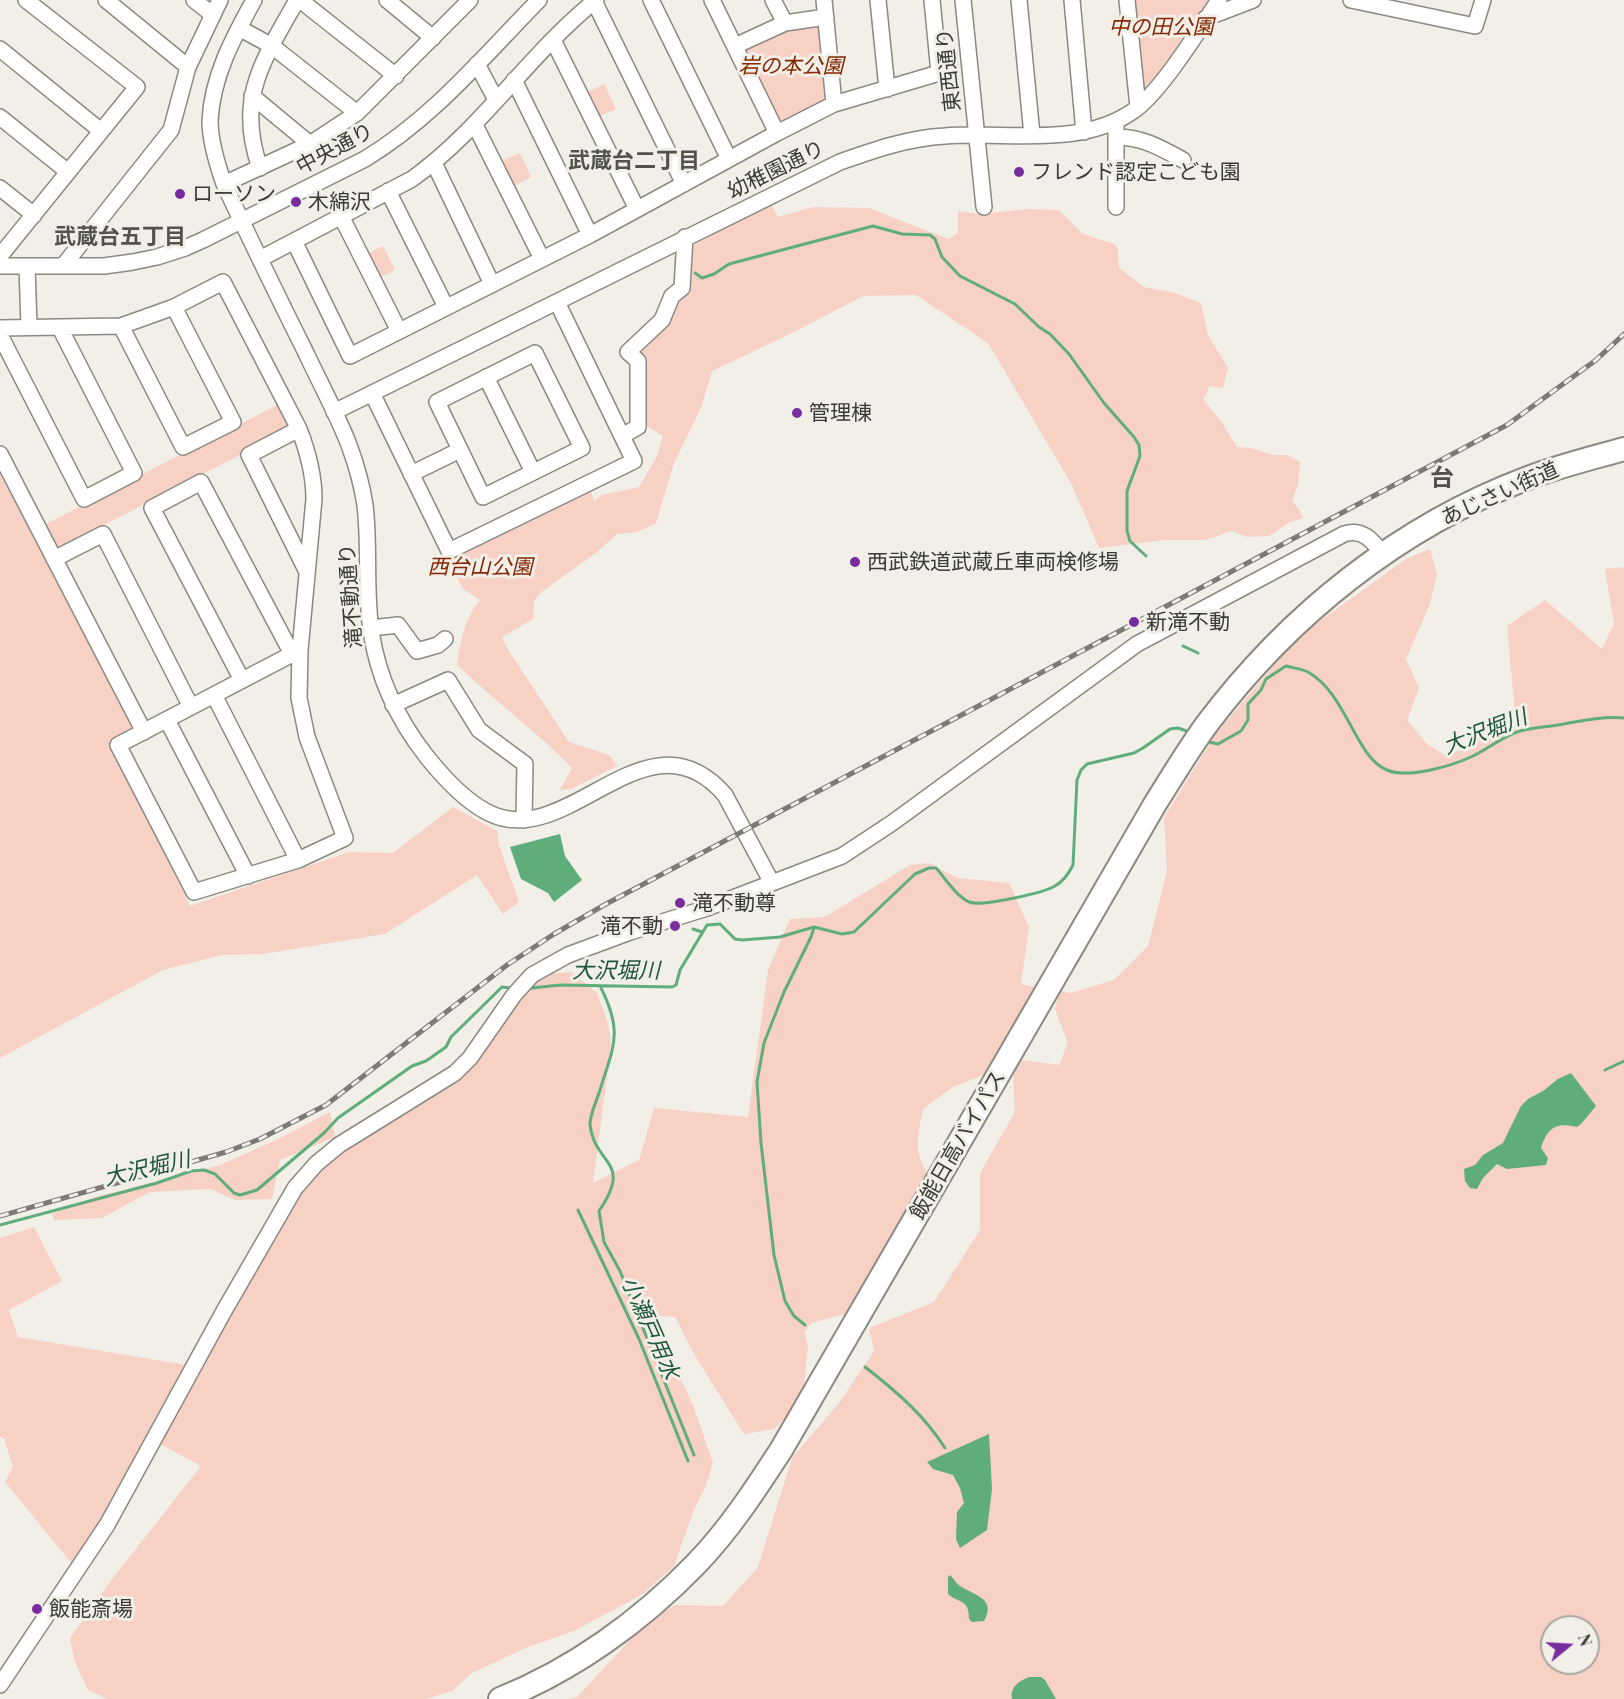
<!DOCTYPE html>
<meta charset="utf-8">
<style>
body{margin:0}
#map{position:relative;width:1624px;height:1699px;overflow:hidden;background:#f1efe8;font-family:"Playfair Display",serif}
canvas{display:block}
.north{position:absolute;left:1540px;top:1615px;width:60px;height:60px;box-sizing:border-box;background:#f1efe8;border:2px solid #a8a7a1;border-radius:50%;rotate:72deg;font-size:16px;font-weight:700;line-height:24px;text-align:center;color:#3a3a37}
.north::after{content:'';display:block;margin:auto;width:21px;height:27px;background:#782d9f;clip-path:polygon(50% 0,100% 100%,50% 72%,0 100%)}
</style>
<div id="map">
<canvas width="1624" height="1699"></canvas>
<div class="north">N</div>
</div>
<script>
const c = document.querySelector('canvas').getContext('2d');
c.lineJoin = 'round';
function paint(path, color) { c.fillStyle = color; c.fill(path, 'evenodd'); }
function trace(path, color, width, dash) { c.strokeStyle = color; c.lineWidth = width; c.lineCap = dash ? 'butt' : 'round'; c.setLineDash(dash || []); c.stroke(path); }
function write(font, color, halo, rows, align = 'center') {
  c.font = font + ' "Playfair Display","Noto Sans JP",serif'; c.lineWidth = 6; c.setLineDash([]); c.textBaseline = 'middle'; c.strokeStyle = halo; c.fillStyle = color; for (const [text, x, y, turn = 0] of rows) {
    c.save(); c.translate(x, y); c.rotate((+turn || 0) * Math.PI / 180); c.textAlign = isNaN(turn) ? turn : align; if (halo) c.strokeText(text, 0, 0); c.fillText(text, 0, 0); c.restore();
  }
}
paint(new Path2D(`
 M 1132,0 L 1211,0 L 1156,80 L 1148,89 L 1140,87 Z
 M 812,23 L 823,31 L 828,101 L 786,123 L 776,118 L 744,52 L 746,45 L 782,28 Z
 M 604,84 L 616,109 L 596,118 L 584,94 Z
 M 520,153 L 531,177 L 512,187 L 500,162 Z
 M 771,204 L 778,217 L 813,207 L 869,208 L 948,239 L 958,233 L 958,211 L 981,214 L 1027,209 L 1059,210 L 1083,234 L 1114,244 L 1118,249 L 1119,268 L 1144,287 L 1175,293 L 1201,303 L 1208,335 L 1228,368 L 1223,388 L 1210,386 L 1203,399 L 1221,421 L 1237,447 L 1251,448 L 1272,455 L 1287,455 L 1300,462 L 1298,485 L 1292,501 L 1299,509 L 1303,518 L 1290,522 L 1269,536 L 1247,537 L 1232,531 L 1205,540 L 1165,540 L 1099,548 L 1072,485 L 988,343 L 916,295 L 863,296 L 790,334 L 712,371 L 701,408 L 674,463 L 656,523 L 637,532 L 617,534 L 596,553 L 540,593 L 534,601 L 533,619 L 502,637 L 507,648 L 569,742 L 609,755 L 617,766 L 571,789 L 560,790 L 572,768 C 536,731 495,701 457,665 C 461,641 464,619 480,600 L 463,589 L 448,558 L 586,490 L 591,492 L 594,501 L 602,495 L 639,487 L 657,456 L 663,436 L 645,425 L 646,364 L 640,349 L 677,298 L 690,288 L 692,247 L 709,235 Z
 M 383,246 L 395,270 L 377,279 L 365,255 Z
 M 281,403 L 291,424 L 289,430 L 55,550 L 42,526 Z
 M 0,474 L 134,724 L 132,731 L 110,742 L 190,906 L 349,852 L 393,853 L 453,807 L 497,831 L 499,845 L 519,902 L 503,914 L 477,875 L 385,934 L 263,954 L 222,955 L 163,970 L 0,1058 Z
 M 1430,549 L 1437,574 L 1430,604 L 1406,659 L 1419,688 L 1407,720 L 1427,744 L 1448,757 L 1515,712 L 1507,626 L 1545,600 L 1602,649 L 1614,624 L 1605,569 L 1624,567 L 1624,1699 L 569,1699 L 577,1697 L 644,1625 L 675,1605 L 723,1606 L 758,1567 L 792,1458 L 839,1403 L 874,1351 L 869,1328 L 934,1302 L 980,1230 L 980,1173 L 1015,1112 L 1013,1073 L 1022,1060 L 1059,1065 L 1068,1043 L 1055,1009 L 1060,991 L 1070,993 L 1114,980 L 1148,946 L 1167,871 L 1164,817 L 1217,732 L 1299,636 L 1406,559 ZM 1552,1627 L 1588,1627 L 1588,1663 L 1552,1663 Z
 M 929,863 L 958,878 L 1009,883 L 1029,927 L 1021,984 L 1034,987 L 986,1074 L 953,1087 L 923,1109 C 918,1134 913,1150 927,1173 L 845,1314 L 811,1323 L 804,1332 L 808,1345 L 804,1385 L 788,1415 L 774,1429 L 744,1434 L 697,1359 L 675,1317 L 650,1315 L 693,1405 L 713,1463 L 704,1490 L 694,1510 L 674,1566 L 643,1594 L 574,1631 L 528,1647 L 472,1673 L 452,1691 L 426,1699 L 107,1699 L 87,1689 L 74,1659 L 70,1638 L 109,1583 L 201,1466 L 151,1439 L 73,1565 L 5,1482 L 13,1467 L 4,1438 L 0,1437 L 0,1238 L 34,1227 L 62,1281 L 9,1310 L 18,1337 L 204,1368 L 224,1311 L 316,1164 L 455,1073 L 532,975 L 572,972 L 597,993 L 608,1023 L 611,1044 L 593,1183 L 639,1160 L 654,1108 L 748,1117 L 768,970 L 790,919 L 825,917 L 910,865 Z
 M 330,1112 L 335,1137 L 280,1160 L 272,1199 L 235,1200 L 210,1189 L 150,1192 L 102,1218 L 54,1220 L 52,1214 L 95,1197 L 220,1165 L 278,1139 Z`), '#f8d1c5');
paint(new Path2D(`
 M 560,834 L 565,856 L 582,880 L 554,902 L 548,893 L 521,879 L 510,847 Z
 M 1571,1073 L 1596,1106 L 1581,1124 L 1577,1127 C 1556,1122 1547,1128 1541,1148 L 1548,1158 L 1546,1165 L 1507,1169 L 1497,1164 L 1483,1178 L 1477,1189 L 1470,1188 L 1465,1181 L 1464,1169 L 1475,1165 L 1483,1155 L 1503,1143 L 1521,1106 L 1528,1099 L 1543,1091 L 1558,1079 Z
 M 989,1434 L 992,1489 L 987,1530 L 960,1548 L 956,1539 L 957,1512 L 964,1503 L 960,1488 L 953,1475 L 933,1469 L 927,1462 Z
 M 950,1575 C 953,1578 956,1583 960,1586 C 973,1595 997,1598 984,1621 L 972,1622 L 969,1619 C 969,1599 960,1604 948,1594 L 948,1577 Z
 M 1029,1677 L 1041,1677 L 1045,1680 L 1056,1699 L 1012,1699 C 1010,1687 1019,1681 1029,1677 Z`), '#5fad7b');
trace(new Path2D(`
 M 695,273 L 702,278 L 714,274 L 729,264 L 873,226 L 902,234 L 930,235 L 935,239 L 942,257 L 960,276 L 1015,304 L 1039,327 L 1050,334 L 1069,354 L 1104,403 L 1134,437 L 1139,445 L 1140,456 L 1127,491 L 1127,531 L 1130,541 L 1146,556
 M 1183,646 L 1198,653
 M 1205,741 L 1218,744 L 1241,731 L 1248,720 L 1248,704 L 1261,690 L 1266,679 L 1286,666 C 1293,668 1302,669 1308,672 C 1347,694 1355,757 1387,770 C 1408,779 1451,766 1471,757 C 1488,749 1503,736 1520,731 C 1530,728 1541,727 1551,726 C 1576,722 1599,716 1624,718
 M 693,929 L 702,932
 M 532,988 L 560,985 L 672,987 L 676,985 L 680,970 L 707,925 L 720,924 L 735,939 L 742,940 L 780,937 L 814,927 L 842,934 L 854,932 L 915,874 L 929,868 L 936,868 C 945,878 956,896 969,902 C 981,907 1043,893 1055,886 C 1064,881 1069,873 1073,865 L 1077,780 L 1081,770 L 1087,764 L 1134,753 L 1143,748 L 1170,729 L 1178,728 L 1192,733
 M 601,988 C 624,1034 613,1047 599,1093 C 596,1102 590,1115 590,1124 C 594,1166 634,1160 599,1211 L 604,1242 L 620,1271 L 694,1455
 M 1605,1070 L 1624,1061
 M 578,1210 L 639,1339 L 688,1461
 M 0,1225 L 157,1183 L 191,1171 L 204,1170 L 215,1174 L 234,1193 L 240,1195 L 257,1190 L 324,1133 L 338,1118 L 412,1066 L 426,1061 L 446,1047 L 451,1037 L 502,987 L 510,988
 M 805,1325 L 794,1316 L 785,1301 L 774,1255 L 761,1143 L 757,1082 L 764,1043 L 784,992 L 811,937 L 814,928
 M 865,1367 C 896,1391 924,1415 945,1448`), '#5fad7b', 3);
const minor = new Path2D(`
 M 106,0 L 188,67
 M 194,0 L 213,15
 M 254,0 C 233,38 212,77 210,121 C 210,142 217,164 224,184 C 251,241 278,297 306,353 C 320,383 337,414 349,445 C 356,464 362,485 365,505 C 370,547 365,589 371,631 C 378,678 397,719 427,757 C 443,777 464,800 487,812 C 567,855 646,704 725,795 L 772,883
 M 300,0 L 396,76
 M 387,0 L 433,38
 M 651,0 L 729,159
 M 712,0 L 777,133
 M 773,0 L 785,23
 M 824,0 L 834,104
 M 878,0 L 887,89
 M 963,0 L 984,207
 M 1019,0 L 1032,135
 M 1072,0 L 1084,132
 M 1127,0 L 1138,107
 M 1351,0 L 1475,26 L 1483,0
 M 594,1 L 684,184
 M 1206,18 L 1253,0
 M 239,28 L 272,46 L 357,113
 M 553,40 L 637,209
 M 735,46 L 785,23 L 826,17
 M 0,49 L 101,131
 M 477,64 L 496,100
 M 514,80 L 590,235
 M 252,96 L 310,144
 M 0,117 L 68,172
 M 1116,121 L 1116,207
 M 475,125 L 542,259
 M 1117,137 C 1142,137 1161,148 1183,160
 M 434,163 L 492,284
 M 260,168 C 235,98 264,59 297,0
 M 224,184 L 310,144 L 357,113 L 470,0
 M 0,188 L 34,215
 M 388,191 L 446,307
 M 341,216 L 399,331
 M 294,241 L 350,356 L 590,235 L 777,133 L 834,104 L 939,73 L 932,0
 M 0,256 L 137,87 L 26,0
 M 260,259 L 412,179 C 482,129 529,54 596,0
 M 0,266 L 104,266 L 133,262 L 157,257 L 185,248 L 203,240 L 365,159 C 433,118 484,56 539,0
 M 27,266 L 29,327
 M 63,266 L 171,130 L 188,67 L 220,0
 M 121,326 L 183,447 L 233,422 L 174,307
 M 0,328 L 121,326 L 174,307 L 223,282 L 299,429 C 308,452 314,474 314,499 L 300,650 L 299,698 L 307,737 L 345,838 L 298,860 L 194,892 L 118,745 L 300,650
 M 0,335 L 84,499 L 134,473 L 60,328
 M 535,353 L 582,448 L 483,497 L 437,402 Z
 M 486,377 L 533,472
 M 372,393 L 449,551 L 634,461 L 557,302
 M 334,412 L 840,162 C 874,150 908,138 945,136 C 1008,131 1082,149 1136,109 C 1164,87 1198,31 1219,0
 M 299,429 L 249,455 L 307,572
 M 622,436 L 638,427 L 638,361 L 628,352 L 662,320 L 672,296 L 682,288 L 685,237
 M 0,454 L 144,732
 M 411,474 L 460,450
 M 54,559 L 103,534 L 191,707
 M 371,628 L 398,625 L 417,651 L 438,645 L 445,639
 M 242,680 L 152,508 L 201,482 L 292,654
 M 214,695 L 298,860
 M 393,705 L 448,680 L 479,730 L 525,764 L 524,820
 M 167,720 L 248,876
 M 0,1685 L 107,1525 L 224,1311 L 295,1188 L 316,1164 L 339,1145 L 455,1073 L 470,1058 L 514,995 L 532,975 L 568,955 L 630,932 L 707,908 L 842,856 L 892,823 L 1137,644 L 1344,534 C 1362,528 1372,540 1382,553`);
const highway = new Path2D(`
 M 500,1699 C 573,1670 641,1621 696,1564 C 729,1530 755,1490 781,1450 L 1155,804 C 1172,777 1188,750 1207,724 C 1289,615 1400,526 1528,478 C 1559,466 1592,458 1624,449`);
trace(minor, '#8a8982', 18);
trace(highway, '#8a8982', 26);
trace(minor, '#fff', 15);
trace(highway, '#fff', 22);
const rail = new Path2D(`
 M 0,1216 L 226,1152 L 260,1139 L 326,1105 L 507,965 L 554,934 L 606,904 L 1507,425 L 1596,360 L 1624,334`);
trace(rail, '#7b7a76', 5);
trace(rail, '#f1efe8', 3, [9]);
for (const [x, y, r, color] of [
 [1019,172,6,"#782d9f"],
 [180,194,6,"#782d9f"],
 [296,202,6,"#782d9f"],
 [797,413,6,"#782d9f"],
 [855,562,6,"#782d9f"],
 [1134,622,6,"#782d9f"],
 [680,903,6,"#782d9f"],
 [675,926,6,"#782d9f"],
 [37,1609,6,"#782d9f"]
]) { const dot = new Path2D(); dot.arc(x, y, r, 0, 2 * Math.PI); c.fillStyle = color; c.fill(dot); trace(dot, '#f1efe8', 2); }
write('italic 21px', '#862600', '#f1efe8', [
 ["中の田公園",1161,27],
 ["岩の本公園",791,66],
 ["西台山公園",480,567]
]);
write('21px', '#3a3a37', '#f1efe8', [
 ["東西通り",949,70,-96],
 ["中央通り",335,149,-28],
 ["幼稚園通り",776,170,-26],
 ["あじさい街道",1500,494,-24],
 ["滝不動通り",351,596,-94],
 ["飯能日高バイパス",958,1145,-60]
]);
write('21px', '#3a3a37', '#f1efe8', [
 ["フレンド認定こども園",1031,172],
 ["ローソン",192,194],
 ["木綿沢",308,202],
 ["管理棟",809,413],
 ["西武鉄道武蔵丘車両検修場",867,562],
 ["新滝不動",1146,622],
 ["滝不動尊",692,903],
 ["滝不動",663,926,"right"],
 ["飯能斎場",49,1609]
], 'left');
write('bold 22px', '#54524c', '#f1efe8', [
 ["武蔵台二丁目",634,161],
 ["武蔵台五丁目",120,237]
]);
write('italic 22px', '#1e5736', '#f1efe8', [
 ["大沢堀川",1485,732,-21],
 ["大沢堀川",616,971],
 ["大沢堀川",147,1169,-13],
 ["小瀬戸用水",650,1328,66]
]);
write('bold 24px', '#54524c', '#f1efe8', [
 ["台",1442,479]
]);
</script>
